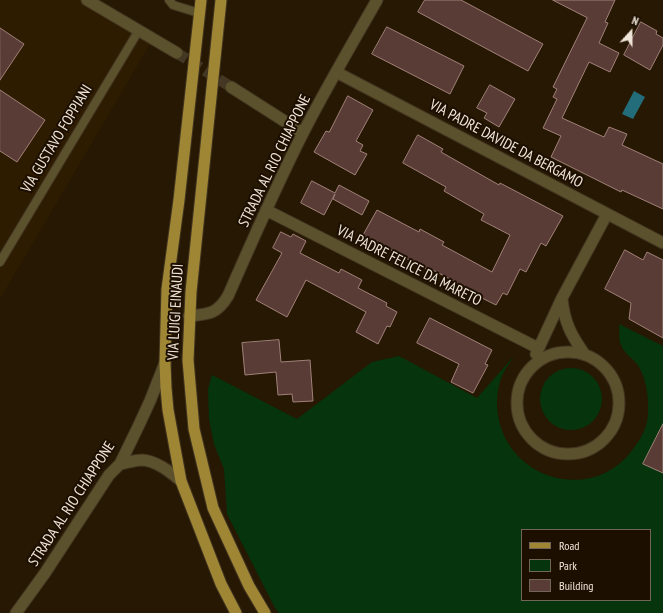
<!DOCTYPE html>
<style>
body{margin:0}
#map{position:relative;width:663px;height:613px;overflow:hidden;background:#261803;font-family:"PT Sans Narrow",sans-serif}
canvas{display:block}
.legend{position:absolute;left:521px;top:529px;width:130px;height:72px;box-sizing:border-box;background:#1c0f00;border:1px solid #706556;margin:0;padding:5px 7px;list-style:none;font-size:12px;color:#efe5d8}
.legend li{display:flex;align-items:center;gap:8px;height:20px}
.legend b{width:20px;border:1px solid #706556}
.north{position:absolute;left:611px;top:12px;width:40px;height:40px;-webkit-text-stroke:3px #1c0f00;paint-order:stroke;rotate:21deg;font-size:11px;font-weight:700;line-height:16px;text-align:center;color:#efe5d8}
.north::after{content:'';display:block;margin:auto;width:14px;height:18px;background:#efe5d8;clip-path:polygon(50% 0,100% 100%,50% 72%,0 100%)}
</style>
<div id="map">
<canvas width="663" height="613"></canvas>
<ul class="legend">
<li><b style="height:5px;background:#9f8635"></b>Road</li>
<li><b style="height:11px;background:#06340d"></b>Park</li>
<li><b style="height:11px;background:#583c35"></b>Building</li>
</ul>
<div class="north">N</div>
</div>
<script>
const c = document.querySelector('canvas').getContext('2d');
c.lineJoin = 'round';
function paint(path, color) { c.fillStyle = color; c.fill(path, 'evenodd'); }
function trace(path, color, width, dash) { c.strokeStyle = color; c.lineWidth = width; c.lineCap = dash ? 'butt' : 'round'; c.setLineDash(dash || []); c.stroke(path); }
function write(font, color, halo, rows, align = 'center') {
  c.font = font + ' "PT Sans Narrow",sans-serif'; c.lineWidth = 4; c.setLineDash([]); c.textBaseline = 'middle'; c.strokeStyle = halo; c.fillStyle = color; for (const [text, x, y, turn = 0] of rows) {
    c.save(); c.translate(x, y); c.rotate((+turn || 0) * Math.PI / 180); c.textAlign = isNaN(turn) ? turn : align; if (halo) c.strokeText(text, 0, 0); c.fillText(text, 0, 0); c.restore();
  }
}
paint(new Path2D(`
 M 0,0 L 87,0 L 153,39 L 0,299 Z`), '#2e1c00');
paint(new Path2D(`
 M 619,324 L 663,346 L 663,613 L 279,613 L 275,608 L 227,514 L 224,469 L 214,444 L 209,419 L 208,389 L 212,375 L 297,419 L 372,362 L 399,356 L 477,398 L 514,356 C 510,362 505,369 502,376 C 497,388 496,403 498,415 C 508,481 594,504 633,449 C 641,439 648,426 648,413 C 649,398 646,376 637,364 C 632,358 623,352 621,345 C 618,340 620,330 619,324 ZM 522,530 L 650,530 L 650,600 L 522,600 Z
 M540 399a31 31 0 1 1 62 0a31 31 0 1 1-62 0Z`), '#06340d');
paint(new Path2D(`
 M 634,91 L 645,97 L 633,119 L 622,114 Z`), '#236d7a');
const building = new Path2D(`
 M 425,0 L 461,0 L 543,44 L 528,71 L 418,12 Z
 M 553,0 L 615,0 L 605,22 L 608,23 L 599,43 L 619,53 L 610,72 L 589,62 L 562,118 L 604,137 L 609,127 L 627,134 L 622,145 L 663,164 L 663,209 L 622,190 L 621,192 L 551,157 L 561,136 L 543,128 L 557,99 L 553,97 L 557,89 L 553,87 L 587,18 Z
 M 641,22 L 657,31 L 656,34 L 663,38 L 663,45 L 650,70 L 624,55 Z
 M 387,27 L 464,66 L 450,94 L 372,54 Z
 M 0,28 L 24,44 L 0,80 Z
 M 490,85 L 515,99 L 499,127 L 484,118 L 487,113 L 477,108 Z
 M 0,90 L 45,120 L 17,162 L 0,151 Z
 M 348,96 L 373,110 L 356,141 L 363,145 L 360,151 L 367,154 L 355,175 L 314,152 L 326,131 L 329,132 Z
 M 418,135 L 443,149 L 441,152 L 499,185 L 500,183 L 563,216 L 546,246 L 541,243 L 526,272 L 520,269 L 507,295 L 503,293 L 496,305 L 462,288 L 463,286 L 429,268 L 428,270 L 363,235 L 377,210 L 419,232 L 420,229 L 444,242 L 442,245 L 492,272 L 510,235 L 481,220 L 484,214 L 444,191 L 446,187 L 403,163 Z
 M 312,181 L 335,193 L 339,185 L 369,201 L 362,215 L 333,199 L 335,194 L 324,215 L 301,203 Z
 M 281,232 L 291,237 L 293,234 L 306,241 L 300,253 L 339,273 L 341,269 L 362,280 L 358,288 L 387,303 L 386,306 L 397,312 L 390,327 L 387,326 L 378,344 L 356,332 L 366,312 L 306,280 L 287,317 L 256,300 L 282,253 L 273,248 Z
 M 625,250 L 643,260 L 647,252 L 663,260 L 663,338 L 629,319 L 631,303 L 605,289 Z
 M 430,318 L 492,350 L 485,364 L 488,365 L 473,393 L 451,382 L 459,364 L 417,343 Z
 M 279,340 L 281,362 L 310,360 L 313,401 L 293,402 L 292,394 L 278,395 L 276,372 L 245,375 L 242,343 Z
 M 663,424 L 663,473 L 643,464 Z`);
paint(building, '#583c35');
trace(building, '#a18179', 1);
trace(new Path2D(`
 M 177,53 L 231,87`), '#443723', 11, [11, 5.5]);
const service = new Path2D(`
 M 169,0 L 173,5 L 199,13
 M 0,262 L 139,30`);
const minor = new Path2D(`
 M 87,0 L 177,53
 M 336,72 L 663,243
 M 231,87 L 303,133
 M 266,210 L 538,348
 M 562,298 C 564,322 571,335 585,355
 M 189,316 C 209,314 217,314 228,296 C 252,241 276,186 303,133 C 326,88 352,44 377,0
 M517 403a51 51 0 1 1 102 0a51 51 0 1 1-102 0Z
 M 536,354 L 562,298 L 607,214
 M 120,464 C 127,463 135,460 142,460 C 157,461 170,472 181,481
 M 16,613 L 45,573 L 109,475 L 120,464 L 138,427 L 150,401 L 165,363`);
const primary = new Path2D(`
 M 201,0 L 179,200 L 167,289 L 165,363 L 166,388 L 168,410 L 181,481 L 221,584 L 236,613
 M 221,0 L 191,292 L 188,360 L 194,429 L 213,508 L 249,586 L 265,613`);
trace(service, '#423521', 10);
trace(minor, '#423521', 13);
trace(primary, '#423521', 13);
trace(service, '#5c512d', 8);
trace(minor, '#5c512d', 11);
trace(primary, '#9f8635', 11);
write('15px', '#efe5d8', '#1c0f00', [
 ["VIA GUSTAVO FOPPIANI",57,139,-59],
 ["VIA PADRE DAVIDE DA BERGAMO",506,144,28],
 ["STRADA AL RIO CHIAPPONE",275,161,-64],
 ["VIA PADRE FELICE DA MARETO",409,266,27],
 ["VIA LUIGI EINAUDI",176,312,-87],
 ["STRADA AL RIO CHIAPPONE",72,504,-57]
]);
</script>
